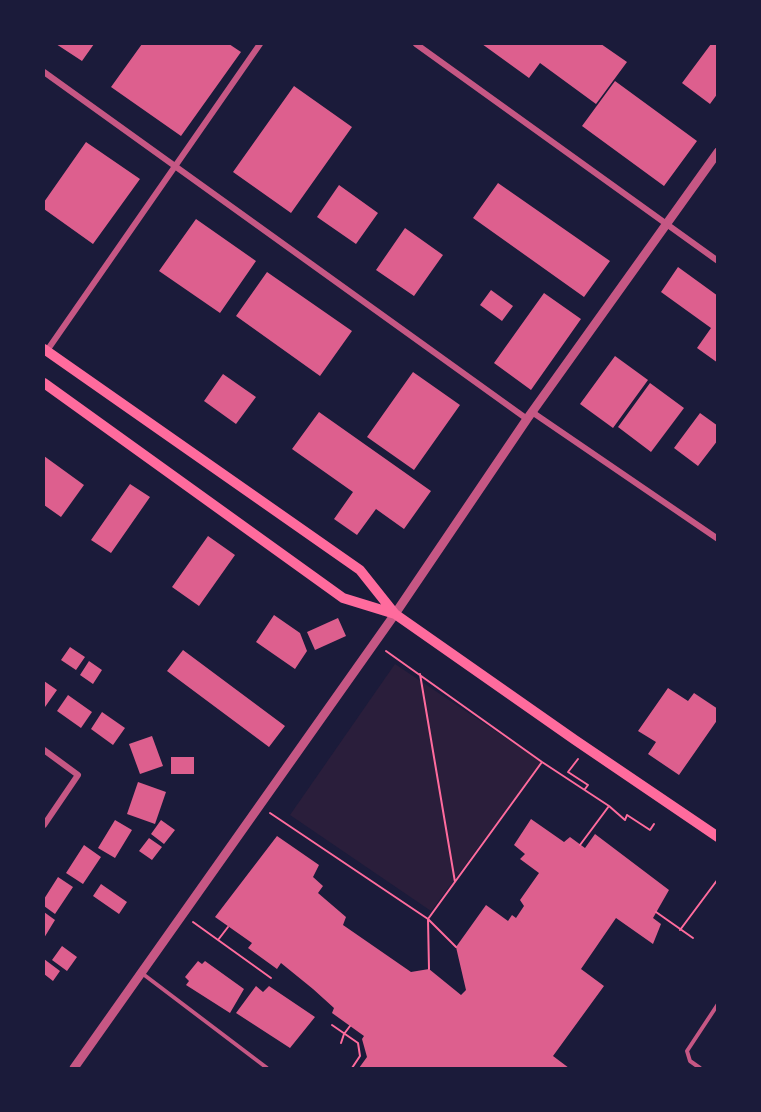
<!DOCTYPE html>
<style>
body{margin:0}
#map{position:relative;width:761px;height:1112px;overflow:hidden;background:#1b1b3a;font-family:Roboto,sans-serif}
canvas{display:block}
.frame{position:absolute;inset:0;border:45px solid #1b1b3a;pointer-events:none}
</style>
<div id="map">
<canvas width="761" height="1112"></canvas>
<div class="frame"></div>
</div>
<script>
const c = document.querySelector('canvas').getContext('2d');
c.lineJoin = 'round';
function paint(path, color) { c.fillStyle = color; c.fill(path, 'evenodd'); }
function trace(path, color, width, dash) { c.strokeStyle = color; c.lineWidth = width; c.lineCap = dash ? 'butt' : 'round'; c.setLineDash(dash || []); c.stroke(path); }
paint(new Path2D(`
 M 395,664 L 542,762 L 431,911 L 290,815 Z`), '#2a1e3b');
paint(new Path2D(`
 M 56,44 L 94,44 L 82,61 Z
 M 142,44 L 229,44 L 241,52 L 181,136 L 111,87 Z
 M 482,44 L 601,44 L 627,62 L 596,104 L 540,63 L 529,78 Z
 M 711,44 L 718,44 L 718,93 L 710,104 L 682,83 Z
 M 615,81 L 697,141 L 664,186 L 582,126 Z
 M 294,86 L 352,127 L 291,213 L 233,172 Z
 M 86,142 L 140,179 L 93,244 L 44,209 L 44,202 Z
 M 498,183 L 610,261 L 584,297 L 473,218 Z
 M 339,185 L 378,213 L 356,244 L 317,217 Z
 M 196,219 L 256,261 L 220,313 L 159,271 Z
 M 405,228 L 443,255 L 414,296 L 376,270 Z
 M 678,267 L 718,296 L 718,363 L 697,348 L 711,328 L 661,292 Z
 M 267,272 L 352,331 L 320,376 L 236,316 Z
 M 491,290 L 513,306 L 502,321 L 480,305 Z
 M 544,293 L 581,319 L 531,390 L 494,363 Z
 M 615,356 L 648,380 L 613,428 L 580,404 Z
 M 413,372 L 460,405 L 414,470 L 367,437 Z
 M 223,374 L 256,397 L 236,424 L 204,401 Z
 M 650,383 L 684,408 L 651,452 L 618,427 Z
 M 319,412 L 431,491 L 404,529 L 376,509 L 357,535 L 334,519 L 353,492 L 292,449 Z
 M 700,413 L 718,426 L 718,440 L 698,466 L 674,448 Z
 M 44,456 L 84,485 L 61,517 L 44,505 Z
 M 130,484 L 150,497 L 111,553 L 91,540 Z
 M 208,536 L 235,555 L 199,606 L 172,587 Z
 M 274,615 L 300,633 L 307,651 L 295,669 L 256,642 Z
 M 338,618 L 346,636 L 315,650 L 307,632 Z
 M 70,647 L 85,657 L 76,670 L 61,660 Z
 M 183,650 L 285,726 L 269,747 L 167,671 Z
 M 89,661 L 102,670 L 93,684 L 80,675 Z
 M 44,681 L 57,690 L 45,707 L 44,705 Z
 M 668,688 L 688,701 L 694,693 L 718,709 L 718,719 L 679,775 L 648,754 L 656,742 L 638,731 Z
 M 68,695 L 92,712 L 81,728 L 57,711 Z
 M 102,712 L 125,728 L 113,745 L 91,729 Z
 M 152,736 L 163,766 L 140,774 L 129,744 Z
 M 171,757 L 194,757 L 194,774 L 171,774 Z
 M 138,782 L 166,792 L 155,824 L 127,814 Z
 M 531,819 L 564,842 L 570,837 L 585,848 L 595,834 L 669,890 L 653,918 L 661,924 L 653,944 L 616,918 L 581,969 L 604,986 L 553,1056 L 569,1068 L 359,1068 L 367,1057 L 362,1039 L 364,1036 L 332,1013 L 334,1008 L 313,989 L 281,963 L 277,969 L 248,948 L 252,943 L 215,917 L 277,836 L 319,865 L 313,877 L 323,886 L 318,893 L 346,917 L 343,925 L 411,972 L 429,969 L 461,995 L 466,990 L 456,947 L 486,905 L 508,921 L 512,915 L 516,918 L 524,906 L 520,900 L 539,873 L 520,859 L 525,854 L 514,845 Z
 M 115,820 L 132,830 L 115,858 L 98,848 Z
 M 161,820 L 175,830 L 164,844 L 151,834 Z
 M 149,838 L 162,847 L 152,860 L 139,851 Z
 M 84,845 L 101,857 L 83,884 L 66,873 Z
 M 58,877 L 73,887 L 55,914 L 44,906 L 44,899 Z
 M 101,884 L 127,902 L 119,914 L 93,896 Z
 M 44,912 L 55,920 L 44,938 Z
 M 62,946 L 77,957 L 67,971 L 52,960 Z
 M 44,959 L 60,971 L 53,981 L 44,974 Z
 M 198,961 L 202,964 L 205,961 L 244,989 L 230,1013 L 186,985 L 189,981 L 185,977 Z
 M 256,986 L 263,992 L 269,986 L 315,1017 L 290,1048 L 236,1013 Z`), '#dd5f8e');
trace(new Path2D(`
 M 386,651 L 542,762 L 609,806 L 580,845
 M 420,674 L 455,882
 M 578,759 L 568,772 L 588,785 L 585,789
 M 609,806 L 625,820 L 627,815 L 650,830 L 654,824
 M 270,813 L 428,919 L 542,762
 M 656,912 L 693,938
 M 428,919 L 429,969
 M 428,919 L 456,947
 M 193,922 L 271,978
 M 680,930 L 718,879
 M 218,940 L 228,927
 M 332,1025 L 358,1043 L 360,1056 L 352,1068
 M 341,1043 L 344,1034 L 350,1026`), '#ff6b9d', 2);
trace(new Path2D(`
 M 143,974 L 267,1068
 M 700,1068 L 690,1061 L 687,1051 L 718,1004`), '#c65784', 4);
trace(new Path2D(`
 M 416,44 L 718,261
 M 44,72 L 527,419
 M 46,352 L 260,44
 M 532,412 L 718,539
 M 44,750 L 78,775 L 44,825`), '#c65784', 6);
trace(new Path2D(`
 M 74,1068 L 395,614 L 527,419 L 718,152`), '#c65784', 9);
trace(new Path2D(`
 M 44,349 L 360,570 L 395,614 L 575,740 L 718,837
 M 44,383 L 343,598 L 395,614`), '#ff6b9d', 10);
</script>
